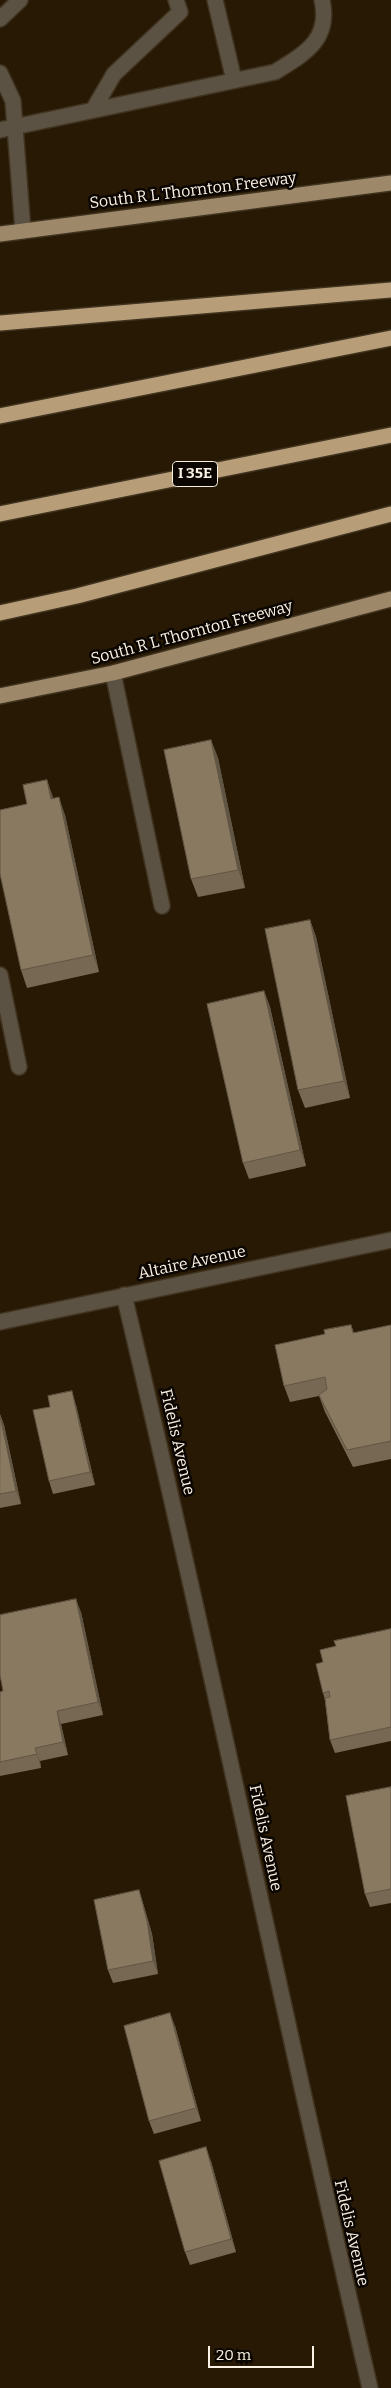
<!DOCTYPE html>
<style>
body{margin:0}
#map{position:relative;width:391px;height:2388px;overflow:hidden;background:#271904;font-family:Bitter,serif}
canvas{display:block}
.scale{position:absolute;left:208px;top:2346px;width:106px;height:22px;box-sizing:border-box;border:2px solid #fbf1e4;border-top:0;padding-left:6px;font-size:15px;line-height:18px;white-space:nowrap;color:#fbf1e4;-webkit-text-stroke:4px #0b0601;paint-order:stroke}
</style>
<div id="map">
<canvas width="391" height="2388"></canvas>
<div class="scale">20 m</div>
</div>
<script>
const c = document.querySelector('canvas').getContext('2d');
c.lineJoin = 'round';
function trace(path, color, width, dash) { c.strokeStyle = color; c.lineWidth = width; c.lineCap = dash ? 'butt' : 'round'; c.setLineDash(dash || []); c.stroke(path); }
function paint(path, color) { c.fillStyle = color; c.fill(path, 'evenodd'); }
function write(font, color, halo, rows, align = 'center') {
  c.font = font + ' Bitter,serif'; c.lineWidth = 5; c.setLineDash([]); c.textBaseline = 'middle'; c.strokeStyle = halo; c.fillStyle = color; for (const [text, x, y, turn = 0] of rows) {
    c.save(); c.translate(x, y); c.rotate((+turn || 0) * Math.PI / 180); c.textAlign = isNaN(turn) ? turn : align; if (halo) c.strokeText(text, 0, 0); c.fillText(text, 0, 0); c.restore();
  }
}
const minor = new Path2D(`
 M 215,0 L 234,80
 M 0,19 L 20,0
 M 0,73 L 13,101 L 23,231
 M 93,110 L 114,74 L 180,12 L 176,0
 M 0,130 L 275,72 C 304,54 331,40 322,0
 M 113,673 L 162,906
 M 0,975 L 19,1067
 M 124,1295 C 211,1658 285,2024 370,2388
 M 0,1322 L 391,1240`);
const major = new Path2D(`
 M 0,234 L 391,183
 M 0,696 L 113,673 L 391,599`);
const highway = new Path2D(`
 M 0,323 L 391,290
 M 0,416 L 391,338
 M 0,514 L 391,435
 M 0,613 L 77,596 L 391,514`);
trace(minor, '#40331f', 18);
trace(major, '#40331f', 18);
trace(highway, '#40331f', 18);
trace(minor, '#5c5243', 15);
trace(major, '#9d8869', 15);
trace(highway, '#b79d78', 15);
paint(new Path2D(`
 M 211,740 L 218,758 L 245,888 L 198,897 L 191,879 Z
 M 54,798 L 65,815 L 99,972 L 27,988 L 21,970 Z
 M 310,920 L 316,937 L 350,1098 L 305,1108 L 298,1090 Z
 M 264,991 L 270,1007 L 306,1166 L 249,1179 L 243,1163 Z
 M 351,1325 L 354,1333 L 391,1325 L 391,1459 L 353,1467 L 325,1412 L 319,1396 L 290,1402 L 284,1386 L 325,1334 Z
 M 76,1405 L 95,1485 L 53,1494 L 49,1481 Z
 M 0,1414 L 4,1425 L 21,1504 L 0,1508 Z
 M 81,1612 L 103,1715 L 61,1724 L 68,1755 L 40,1761 L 41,1768 L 0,1776 L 0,1692 L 3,1691 Z
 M 391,1629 L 391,1741 L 335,1753 L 330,1740 L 325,1700 L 323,1693 L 323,1662 L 336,1646 Z
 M 391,1787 L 391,1903 L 370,1907 L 365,1894 Z
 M 139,1890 L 143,1903 L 152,1934 L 158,1974 L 113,1983 L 108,1970 Z
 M 175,2026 L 201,2121 L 154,2134 L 149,2121 Z
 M 211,2161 L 236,2252 L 190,2265 L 185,2252 Z`), '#776853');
paint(new Path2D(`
 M 211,740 L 218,758 L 245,888 L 238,870 Z
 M 47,780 L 53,797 L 58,817 L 51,799 Z
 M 59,797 L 65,815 L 99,972 L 93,955 Z
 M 310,920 L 316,937 L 350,1098 L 344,1081 Z
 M 264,991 L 270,1007 L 306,1166 L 300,1150 Z
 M 72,1391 L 76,1405 L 95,1485 L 90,1472 Z
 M 0,1414 L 4,1425 L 21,1504 L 16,1491 Z
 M 76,1599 L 81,1612 L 103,1715 L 98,1702 Z
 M 57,1711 L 61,1724 L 68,1755 L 63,1742 Z
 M 35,1748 L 40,1761 L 41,1768 L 37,1754 Z
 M 139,1890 L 143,1903 L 152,1934 L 158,1974 L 153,1961 Z
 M 170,2013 L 175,2026 L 201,2121 L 196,2108 Z
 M 206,2147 L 211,2161 L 236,2252 L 231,2239 Z`), '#615544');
const building = new Path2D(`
 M 211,740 L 238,870 L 191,879 L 164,750 Z
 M 47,780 L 51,799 L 59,797 L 93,955 L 21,970 L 0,874 L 0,810 L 27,804 L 23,785 Z
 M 310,920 L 344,1081 L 298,1090 L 265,929 Z
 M 264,991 L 300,1150 L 243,1163 L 207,1004 Z
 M 351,1325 L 353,1333 L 391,1325 L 391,1441 L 347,1450 L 319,1395 L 327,1389 L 325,1377 L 284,1386 L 275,1345 L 325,1334 L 324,1330 Z
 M 72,1391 L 90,1472 L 49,1481 L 33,1410 L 50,1407 L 48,1396 Z
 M 0,1416 L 16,1491 L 0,1494 Z
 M 76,1599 L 98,1702 L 57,1711 L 63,1742 L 35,1748 L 37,1754 L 0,1762 L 0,1692 L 3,1691 L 0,1675 L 0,1615 Z
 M 391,1629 L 391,1727 L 330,1740 L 325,1698 L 330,1697 L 329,1691 L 323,1693 L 316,1664 L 323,1662 L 320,1650 L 336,1646 L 334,1641 Z
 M 391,1787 L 391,1889 L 365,1894 L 346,1796 Z
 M 139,1890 L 147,1921 L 153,1961 L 108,1970 L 94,1900 Z
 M 170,2013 L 196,2108 L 149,2121 L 124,2026 Z
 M 206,2147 L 231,2239 L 185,2252 L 159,2161 Z`);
paint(building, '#8a7961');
trace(building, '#615544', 1);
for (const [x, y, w] of [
 [195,474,45]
]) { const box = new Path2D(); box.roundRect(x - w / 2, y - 12.5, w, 25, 4); c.fillStyle = '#0b0601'; c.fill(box); trace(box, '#fbf1e4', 1); }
write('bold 15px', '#fbf1e4', null, [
 ["I 35E",195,474]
]);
write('16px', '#fbf1e4', '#0b0601', [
 ["South R L Thornton Freeway",193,191,-7],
 ["South R L Thornton Freeway",192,633,-15],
 ["Altaire Avenue",192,1263,-12],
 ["Fidelis Avenue",177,1442,77],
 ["Fidelis Avenue",265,1838,78],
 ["Fidelis Avenue",351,2233,77]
]);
</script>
